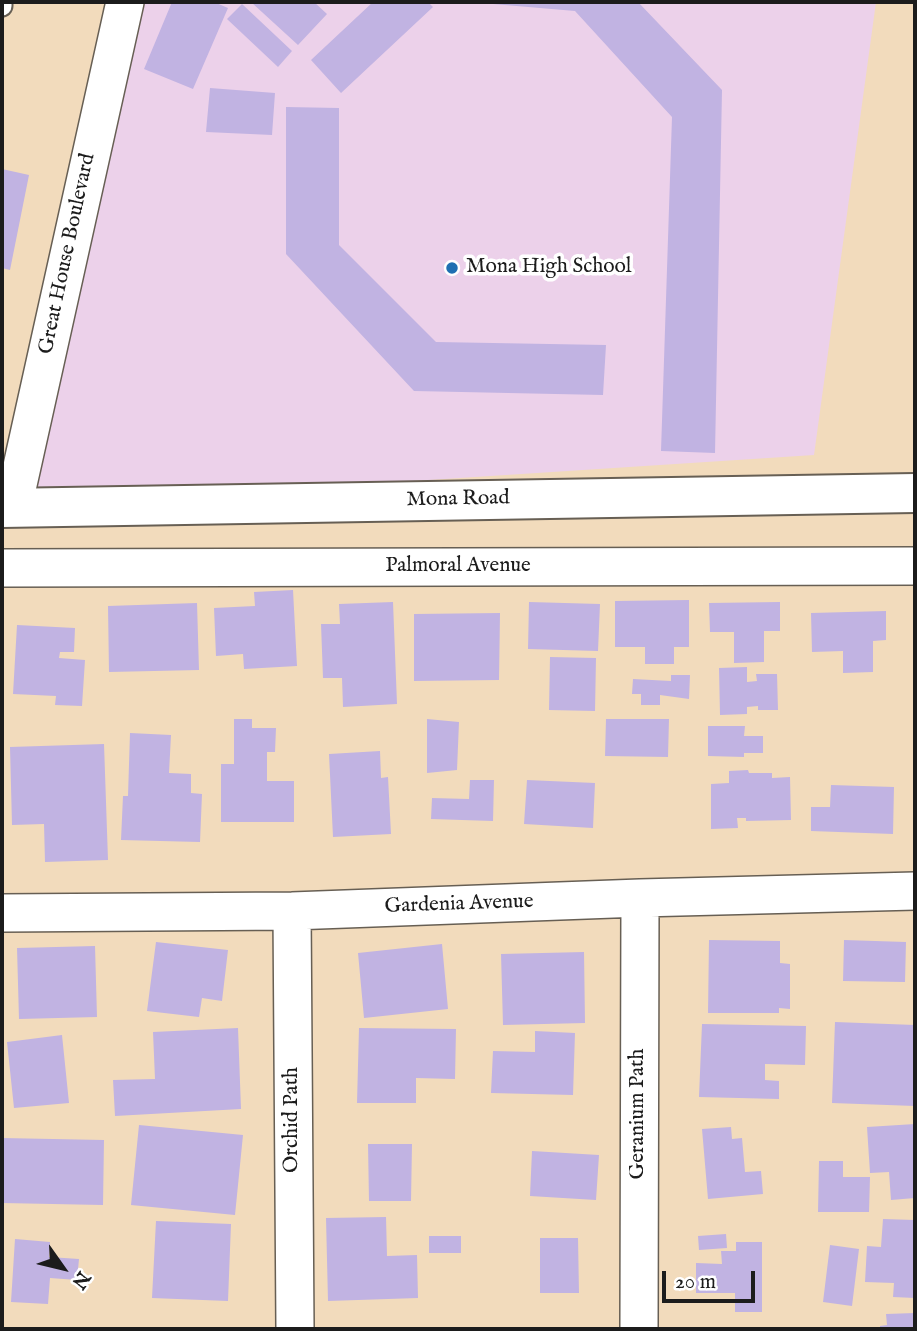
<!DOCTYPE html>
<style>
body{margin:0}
#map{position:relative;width:917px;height:1331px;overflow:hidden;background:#f2dbbc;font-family:"IM FELL English",serif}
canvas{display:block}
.frame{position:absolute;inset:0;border:4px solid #1c1c1c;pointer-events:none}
.north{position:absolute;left:28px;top:1233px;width:70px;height:70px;-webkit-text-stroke:5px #fff;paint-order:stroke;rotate:124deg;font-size:19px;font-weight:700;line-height:28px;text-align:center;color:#1c1c1c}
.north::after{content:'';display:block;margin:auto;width:24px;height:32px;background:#1c1c1c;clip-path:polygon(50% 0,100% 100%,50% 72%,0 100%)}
.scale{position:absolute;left:662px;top:1271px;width:93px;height:32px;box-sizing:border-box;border:4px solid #1c1c1c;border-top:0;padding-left:9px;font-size:21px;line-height:24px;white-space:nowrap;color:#1c1c1c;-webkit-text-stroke:5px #fff;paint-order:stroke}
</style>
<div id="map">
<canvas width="917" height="1331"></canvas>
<div class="frame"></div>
<div class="north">N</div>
<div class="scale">20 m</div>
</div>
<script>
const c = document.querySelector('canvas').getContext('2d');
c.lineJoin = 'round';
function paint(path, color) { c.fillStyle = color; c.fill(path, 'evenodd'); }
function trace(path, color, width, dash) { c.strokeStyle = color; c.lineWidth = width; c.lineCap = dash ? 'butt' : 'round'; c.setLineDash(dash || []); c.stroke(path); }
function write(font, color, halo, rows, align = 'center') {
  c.font = font + ' "IM FELL English",serif'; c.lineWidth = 7; c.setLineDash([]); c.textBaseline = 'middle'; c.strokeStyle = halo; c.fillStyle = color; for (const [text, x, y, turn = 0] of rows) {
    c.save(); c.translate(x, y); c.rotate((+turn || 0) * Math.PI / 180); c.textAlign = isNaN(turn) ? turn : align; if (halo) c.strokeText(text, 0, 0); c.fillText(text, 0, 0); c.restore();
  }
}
paint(new Path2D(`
 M 125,2 L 876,2 L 814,455 L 13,507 Z`), '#ecd1ea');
paint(new Path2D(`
 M 172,2 L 214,2 L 228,8 L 193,89 L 144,69 Z
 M 251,2 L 314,2 L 327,14 L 298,45 Z
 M 373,2 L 428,2 L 433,7 L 341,93 L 311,60 Z
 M 493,2 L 638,2 L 722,90 L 715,453 L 661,451 L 672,117 L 575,11 L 493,4 Z
 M 242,4 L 292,51 L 278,67 L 227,19 Z
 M 210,88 L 275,93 L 272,135 L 206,132 Z
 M 286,107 L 339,108 L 339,245 L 436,342 L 606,345 L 603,395 L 414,391 L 286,254 Z
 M 2,169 L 29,175 L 10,270 L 2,268 Z
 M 293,590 L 297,666 L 244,669 L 243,654 L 216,656 L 214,608 L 255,606 L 254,592 Z
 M 689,600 L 689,647 L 674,647 L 674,664 L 645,664 L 645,647 L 615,647 L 615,601 Z
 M 393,602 L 397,704 L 343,707 L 342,678 L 323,678 L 321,624 L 340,624 L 339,604 Z
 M 529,602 L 600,604 L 598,651 L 528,649 Z
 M 780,602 L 780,631 L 764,631 L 764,662 L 734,663 L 734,632 L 710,632 L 709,603 Z
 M 197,603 L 199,670 L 109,672 L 108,606 Z
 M 886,611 L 886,640 L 873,641 L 873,672 L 843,673 L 843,651 L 812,652 L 811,613 Z
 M 500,613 L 499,680 L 414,681 L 414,614 Z
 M 17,625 L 75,628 L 74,652 L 60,652 L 59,658 L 85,660 L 82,706 L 55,705 L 56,696 L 13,694 Z
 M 550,657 L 596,658 L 595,711 L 549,710 Z
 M 747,667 L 747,682 L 757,681 L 756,674 L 777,674 L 778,710 L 758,710 L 758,706 L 747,707 L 747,714 L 720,715 L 719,668 Z
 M 671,675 L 690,675 L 689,699 L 660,695 L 660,705 L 641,705 L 641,694 L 632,694 L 633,679 L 671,681 Z
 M 234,719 L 252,719 L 252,728 L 276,728 L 275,752 L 267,752 L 267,781 L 294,781 L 294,822 L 221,822 L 221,764 L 234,764 Z
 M 427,719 L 459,722 L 457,770 L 427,773 Z
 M 606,719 L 669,719 L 668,757 L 605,756 Z
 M 708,726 L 745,726 L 744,736 L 763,736 L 763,753 L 744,753 L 744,757 L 708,756 Z
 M 130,733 L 171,735 L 169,773 L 191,774 L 191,793 L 202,794 L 200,842 L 121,840 L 123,796 L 128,796 Z
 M 104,744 L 108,860 L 45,862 L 44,824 L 12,825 L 10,747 Z
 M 380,751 L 381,778 L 388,777 L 391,834 L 333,837 L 329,754 Z
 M 748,770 L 749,773 L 772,773 L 772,778 L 790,777 L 791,820 L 746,821 L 746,818 L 737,818 L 738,828 L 711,829 L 711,784 L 729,783 L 729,771 Z
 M 470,780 L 494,780 L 493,821 L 431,819 L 432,798 L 469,799 Z
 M 527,780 L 595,783 L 593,828 L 524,824 Z
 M 831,785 L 894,787 L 893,834 L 811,831 L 811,807 L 830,807 Z
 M 709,940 L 780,941 L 780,963 L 790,964 L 790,1009 L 779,1008 L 779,1013 L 708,1013 Z
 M 844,940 L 906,942 L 905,982 L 843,981 Z
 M 156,942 L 228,950 L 222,1001 L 202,998 L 199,1017 L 147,1011 Z
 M 442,944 L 448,1009 L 364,1018 L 358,953 Z
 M 95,946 L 97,1017 L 19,1019 L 17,948 Z
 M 584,952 L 585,1023 L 503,1025 L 501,954 Z
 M 835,1022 L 915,1025 L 915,1106 L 832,1103 Z
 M 702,1024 L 806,1026 L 805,1065 L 765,1064 L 765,1080 L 779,1081 L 779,1099 L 699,1097 Z
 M 238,1028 L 241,1109 L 115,1116 L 113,1080 L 155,1079 L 153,1032 Z
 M 359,1028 L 456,1029 L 455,1079 L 416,1078 L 416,1103 L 357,1103 Z
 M 535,1031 L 575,1033 L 573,1095 L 491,1093 L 493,1051 L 535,1052 Z
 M 62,1035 L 69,1103 L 14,1108 L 7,1042 Z
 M 915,1124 L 915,1198 L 891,1200 L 889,1172 L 870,1173 L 867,1127 Z
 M 139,1125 L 243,1135 L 235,1215 L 131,1205 Z
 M 731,1127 L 732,1139 L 742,1138 L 745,1172 L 761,1171 L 763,1194 L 708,1199 L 702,1129 Z
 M 2,1138 L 104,1140 L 103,1205 L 2,1203 Z
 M 368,1144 L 412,1144 L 411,1201 L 369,1201 Z
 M 532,1151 L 599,1155 L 596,1200 L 530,1196 Z
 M 819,1161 L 843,1161 L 843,1177 L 870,1177 L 869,1212 L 818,1212 Z
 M 386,1217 L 387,1256 L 417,1255 L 418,1298 L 328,1301 L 326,1218 Z
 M 883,1219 L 915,1220 L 915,1298 L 893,1297 L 894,1283 L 865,1282 L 867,1246 L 881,1247 Z
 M 156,1221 L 231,1224 L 228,1301 L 152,1298 Z
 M 726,1234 L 727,1248 L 699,1250 L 698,1236 Z
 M 429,1236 L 461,1236 L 461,1253 L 429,1253 Z
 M 540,1238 L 578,1238 L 579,1293 L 540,1293 Z
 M 15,1239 L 50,1242 L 49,1257 L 79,1259 L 77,1280 L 50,1278 L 48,1304 L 11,1302 Z
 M 736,1242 L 762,1242 L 762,1312 L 735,1312 L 735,1293 L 696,1293 L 696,1263 L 722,1264 L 721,1251 L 736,1251 Z
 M 830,1245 L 859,1249 L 852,1306 L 823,1302 Z
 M 915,1313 L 915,1329 L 880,1329 L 880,1326 L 887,1325 L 886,1314 Z`), '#c1b3e2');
const service = new Path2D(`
 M 2,6 L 2,2`);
const minor = new Path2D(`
 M 13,507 L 125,2
 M 2,568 L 915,566
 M 292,911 L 295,1329
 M 2,913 L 292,911 L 640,898 L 915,891
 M 639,1329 L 640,898`);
const tertiary = new Path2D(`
 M 2,508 L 915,493`);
trace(service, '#675f54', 23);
trace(minor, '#675f54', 40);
trace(tertiary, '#675f54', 42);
trace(service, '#fff', 19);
trace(minor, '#fff', 37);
trace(tertiary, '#fff', 38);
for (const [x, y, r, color] of [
 [452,268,7,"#1f6fb2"]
]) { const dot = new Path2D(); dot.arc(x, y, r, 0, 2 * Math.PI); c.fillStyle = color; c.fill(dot); trace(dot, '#fff', 2.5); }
write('21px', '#1c1c1c', '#fff', [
 ["Great House Boulevard",68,254,-78],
 ["Mona Road",458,500,-1],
 ["Palmoral Avenue",458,567],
 ["Gardenia Avenue",459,905,-2],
 ["Geranium Path",639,1114,-90],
 ["Orchid Path",293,1120,-90]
]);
write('21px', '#1c1c1c', '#fff', [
 ["Mona High School",466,268]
], 'left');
</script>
